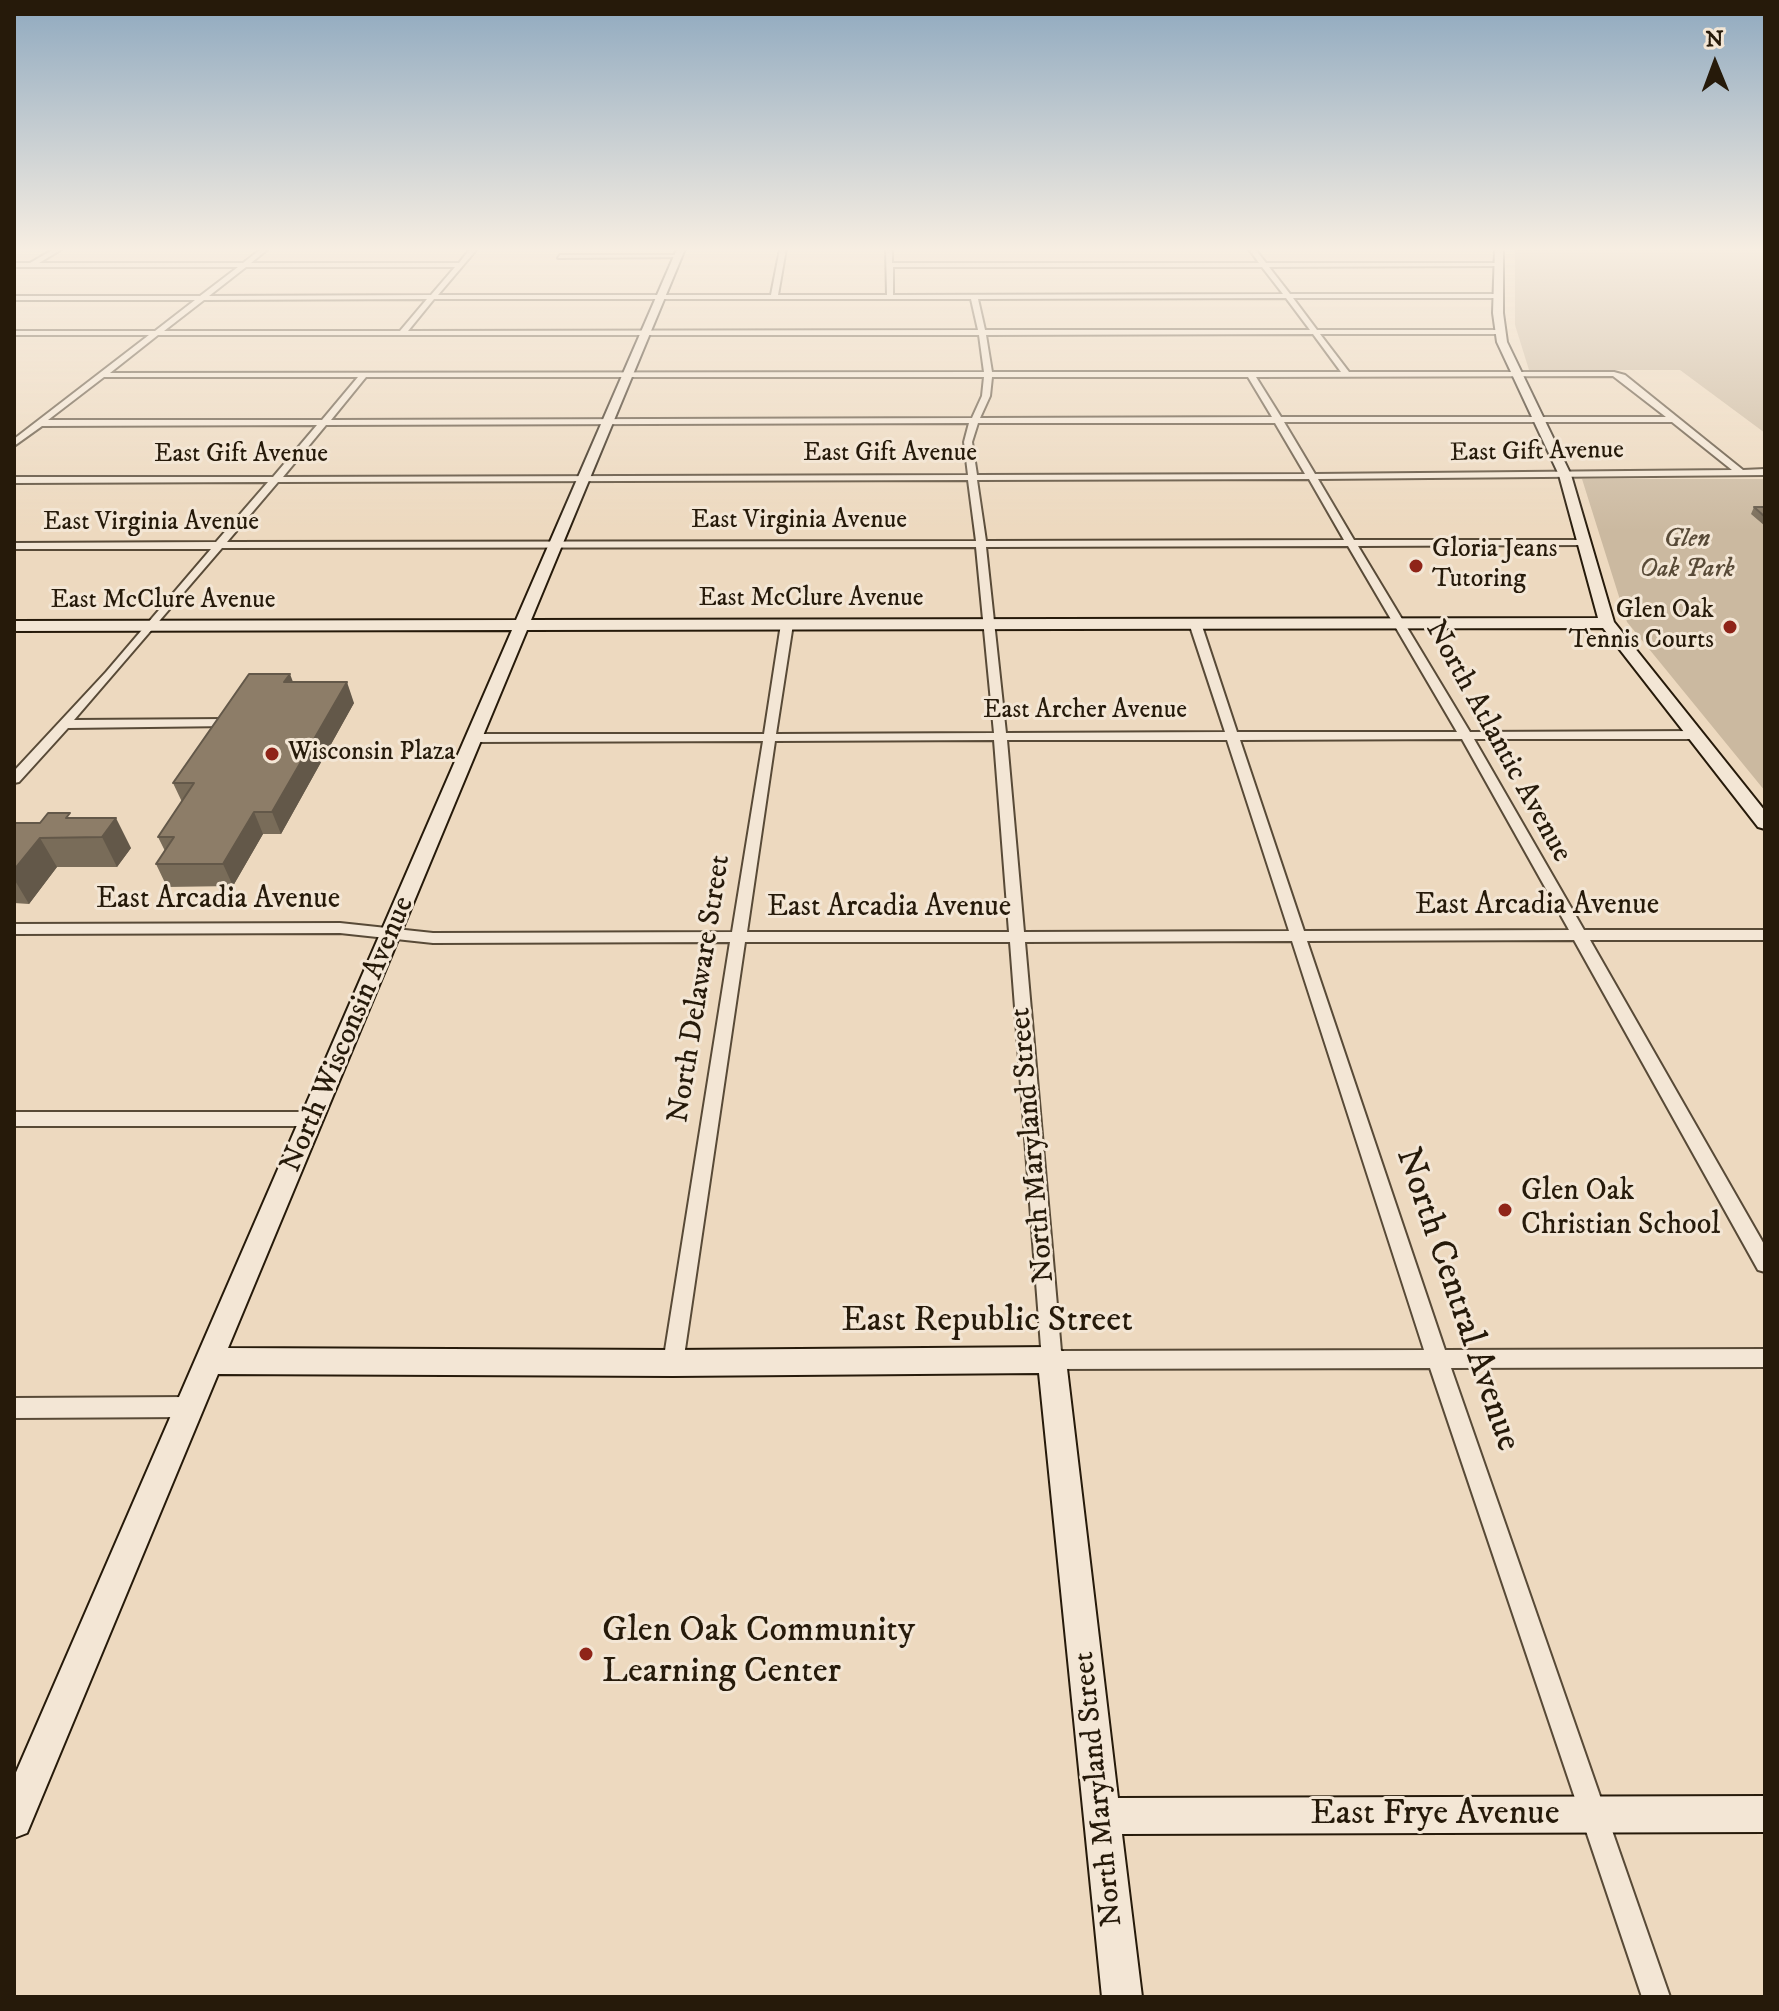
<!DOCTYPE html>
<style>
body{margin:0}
#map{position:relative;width:1779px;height:2011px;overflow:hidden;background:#edd9bf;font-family:"IM FELL DW Pica",serif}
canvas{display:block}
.frame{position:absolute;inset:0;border:16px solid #261a0a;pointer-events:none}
.north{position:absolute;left:1675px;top:24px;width:80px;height:80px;-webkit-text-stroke:6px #f3e6d5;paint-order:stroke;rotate:359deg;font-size:22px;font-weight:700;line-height:32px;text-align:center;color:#261a0a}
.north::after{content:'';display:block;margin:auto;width:28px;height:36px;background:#261a0a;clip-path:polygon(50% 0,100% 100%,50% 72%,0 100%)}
</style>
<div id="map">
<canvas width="1779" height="2011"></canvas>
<div class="frame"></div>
<div class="north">N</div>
</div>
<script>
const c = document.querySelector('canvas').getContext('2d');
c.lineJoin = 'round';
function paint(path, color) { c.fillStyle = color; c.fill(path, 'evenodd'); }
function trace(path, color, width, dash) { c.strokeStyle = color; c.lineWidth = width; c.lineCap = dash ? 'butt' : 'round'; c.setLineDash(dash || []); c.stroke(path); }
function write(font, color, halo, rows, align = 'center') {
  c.font = font + ' "IM FELL DW Pica",serif'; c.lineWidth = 6; c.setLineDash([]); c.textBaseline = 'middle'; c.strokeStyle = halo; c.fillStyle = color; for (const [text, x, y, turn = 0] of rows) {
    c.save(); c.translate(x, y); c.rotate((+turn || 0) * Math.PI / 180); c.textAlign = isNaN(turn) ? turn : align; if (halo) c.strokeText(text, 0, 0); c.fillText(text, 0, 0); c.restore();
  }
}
paint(new Path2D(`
 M 1515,249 L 1765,249 L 1765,433 L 1680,370 L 1529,370 L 1515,325 Z
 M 1582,479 L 1765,479 L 1765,791 L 1627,622 Z`), '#cbb9a0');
const street = new Path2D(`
 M 54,249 L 62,249 L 39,263 L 243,263 L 261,249 L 268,249 L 251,263 L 459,263 L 470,249 L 477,249 L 438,295 L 771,295 L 780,249 L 786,249 L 778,295 L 887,295 L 886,249 L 892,249 L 892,263 L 1259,263 L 1249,249 L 1255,249 L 1266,263 L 1499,263 L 1501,266 L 1269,267 L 1290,294 L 1498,294 L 1501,296 L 1498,298 L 1293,298 L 1317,330 L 1499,330 L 1503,332 L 1499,334 L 1320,334 L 1349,372 L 1614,372 L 1625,375 L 1743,470 L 1765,469 L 1765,475 L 1318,479 L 1354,540 L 1588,540 L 1589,542 L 1584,545 L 1358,546 L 1470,732 L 1695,731 L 1701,735 L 1695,739 L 1474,739 L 1584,930 L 1765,930 L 1765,940 L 1590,940 L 1765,1246 L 1765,1272 L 1758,1270 L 1574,940 L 1307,941 L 1445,1350 L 1765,1349 L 1765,1367 L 1451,1368 L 1670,1997 L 1642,1997 L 1430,1368 L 1052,1369 L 1045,1367 L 1042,1360 L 1010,942 L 745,942 L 683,1363 L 680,1370 L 673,1372 L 666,1370 L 663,1363 L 730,942 L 433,943 L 340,933 L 14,934 L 14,924 L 340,923 L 433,933 L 732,932 L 763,741 L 475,742 L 469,738 L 475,734 L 764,734 L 781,624 L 787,621 L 793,624 L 776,734 L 994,733 L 976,547 L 222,548 L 74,720 L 227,719 L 231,720 L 231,726 L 68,728 L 19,782 L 14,783 L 14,771 L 106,672 L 211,549 L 14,549 L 14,543 L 216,542 L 268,482 L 14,483 L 14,477 L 273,477 L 317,425 L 42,426 L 14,446 L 14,439 L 149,335 L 14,335 L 14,331 L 155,331 L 195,300 L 14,300 L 14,296 L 200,296 L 238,267 L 14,267 L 14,263 L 30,263 ZM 246,267 L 455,267 L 431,295 L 209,296 ZM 893,267 L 1262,267 L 1283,294 L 893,295 ZM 1286,298 L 1310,330 L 985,330 L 978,299 ZM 427,299 L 400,331 L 164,331 L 204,300 ZM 434,299 L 971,299 L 978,330 L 408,331 ZM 1313,334 L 1341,372 L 992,372 L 986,335 ZM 158,335 L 979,335 L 984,372 L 110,373 ZM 1613,376 L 1666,417 L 1281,417 L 1256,377 ZM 104,377 L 358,377 L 322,420 L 48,420 ZM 366,377 L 984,377 L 982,396 L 972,418 L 331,420 ZM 992,377 L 1248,377 L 1272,417 L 980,418 L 990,396 ZM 1284,422 L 1672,422 L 1732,470 L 1315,474 ZM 969,423 L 964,442 L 968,475 L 283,477 L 326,425 ZM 978,423 L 1275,423 L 1305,474 L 977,475 L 972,442 ZM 1309,479 L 1344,540 L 986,541 L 977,480 ZM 968,480 L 976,541 L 227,542 L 278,482 ZM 1348,546 L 1457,732 L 1237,732 L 1201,623 L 1195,620 L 1189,623 L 1225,732 L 1006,733 L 986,547 ZM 1462,739 L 1569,930 L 1304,931 L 1240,740 ZM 994,740 L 1009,932 L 747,932 L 775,741 ZM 1007,740 L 1227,740 L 1289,931 L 1024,932 ZM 1292,941 L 1424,1350 L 1061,1351 L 1025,942 Z
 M 560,255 L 678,255 L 681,257 L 558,258 Z
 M 14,1112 L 314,1112 L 320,1114 L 323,1119 L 320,1124 L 314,1126 L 14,1126 Z
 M 189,1397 L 196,1400 L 200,1407 L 196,1414 L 189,1417 L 14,1418 L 14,1398 Z`);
const secondary = new Path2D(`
 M 677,249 L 685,249 L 531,620 L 1598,618 L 1559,475 L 1497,342 L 1493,313 L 1495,249 L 1503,249 L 1503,313 L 1507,342 L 1571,475 L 1614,622 L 1765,811 L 1765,829 L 1758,827 L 1603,628 L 527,630 L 228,1348 L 673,1350 L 1052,1347 L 1062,1351 L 1066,1360 L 1118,1798 L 1765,1796 L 1765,1832 L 1122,1834 L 1142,1997 L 1102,1997 L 1039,1373 L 673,1376 L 218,1374 L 27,1833 L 14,1838 L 14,1777 L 512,630 L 14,631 L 14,621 L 516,620 Z`);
trace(street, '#584a37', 4);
trace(secondary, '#261a0a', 4);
paint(street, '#f3e6d5');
paint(secondary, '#f3e6d5');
paint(new Path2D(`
 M 1754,507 L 1765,507 L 1765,526 L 1751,514 Z
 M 293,682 L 354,703 L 281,834 L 263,834 L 233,886 L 167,887 L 156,864 L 165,851 L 158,837 L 182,802 L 173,783 Z
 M 73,818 L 131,848 L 117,867 L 57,867 L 29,904 L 14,903 L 14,823 L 40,823 Z`), '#796c59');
paint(new Path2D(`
 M 290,674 L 298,695 L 284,682 Z
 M 347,682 L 354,703 L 281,834 L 272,812 Z
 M 254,812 L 263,834 L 233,886 L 223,864 Z
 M 116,818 L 131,848 L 117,867 L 102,837 Z
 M 40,838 L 57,867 L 29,904 L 14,879 L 14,870 Z`), '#635849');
const building = new Path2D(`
 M 1754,507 L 1765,507 L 1765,517 Z
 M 249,674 L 290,674 L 284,682 L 347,682 L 272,812 L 254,812 L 223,864 L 156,864 L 174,837 L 158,837 L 194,783 L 173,783 Z
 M 48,813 L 70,813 L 66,818 L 116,818 L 102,837 L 40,838 L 14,870 L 14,823 L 40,823 Z`);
paint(building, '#8d7d68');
trace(building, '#635849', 2);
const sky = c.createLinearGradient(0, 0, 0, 531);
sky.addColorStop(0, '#8fa9bf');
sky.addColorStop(0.47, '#f7eee2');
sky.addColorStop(1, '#f7eee200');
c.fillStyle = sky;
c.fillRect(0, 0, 1779, 531);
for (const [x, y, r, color] of [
 [1416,566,8,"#8f2418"],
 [1730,627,8,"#8f2418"],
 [272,754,8,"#8f2418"],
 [1505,1210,8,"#8f2418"],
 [586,1654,8,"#8f2418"]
]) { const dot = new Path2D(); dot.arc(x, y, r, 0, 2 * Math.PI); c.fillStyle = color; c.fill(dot); trace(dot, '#f3e6d5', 3); }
write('26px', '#261a0a', '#f3e6d5', [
 ["East Gift Avenue",1537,453,-1],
 ["East Gift Avenue",890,455],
 ["East Gift Avenue",241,456],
 ["East Virginia Avenue",799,522],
 ["East Virginia Avenue",151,524],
 ["East McClure Avenue",811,600],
 ["East McClure Avenue",163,602],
 ["East Archer Avenue",1085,712]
]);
write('italic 26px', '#584a37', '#f3e6d5', [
 ["Glen",1687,541],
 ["Oak Park",1687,571]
]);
write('26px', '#261a0a', '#f3e6d5', [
 ["Gloria Jeans",1432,551],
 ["Tutoring",1432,581],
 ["Glen Oak",1714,612,"right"],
 ["Tennis Courts",1714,642,"right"],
 ["Wisconsin Plaza",288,754]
], 'left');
write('30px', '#261a0a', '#f3e6d5', [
 ["North Atlantic Avenue",1497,742,61],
 ["East Arcadia Avenue",218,901],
 ["East Arcadia Avenue",1537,907],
 ["East Arcadia Avenue",889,909],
 ["North Delaware Street",701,989,-81],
 ["North Wisconsin Avenue",349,1035,-67],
 ["North Maryland Street",1034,1145,-95],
 ["North Maryland Street",1100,1789,-96]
]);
write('30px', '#261a0a', '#f3e6d5', [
 ["Glen Oak",1521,1193],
 ["Christian School",1521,1227]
], 'left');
write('36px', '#261a0a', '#f3e6d5', [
 ["North Central Avenue",1456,1300,71],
 ["East Republic Street",987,1323],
 ["East Frye Avenue",1435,1816]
]);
write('36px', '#261a0a', '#f3e6d5', [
 ["Glen Oak Community",602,1633],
 ["Learning Center",602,1674]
], 'left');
</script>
